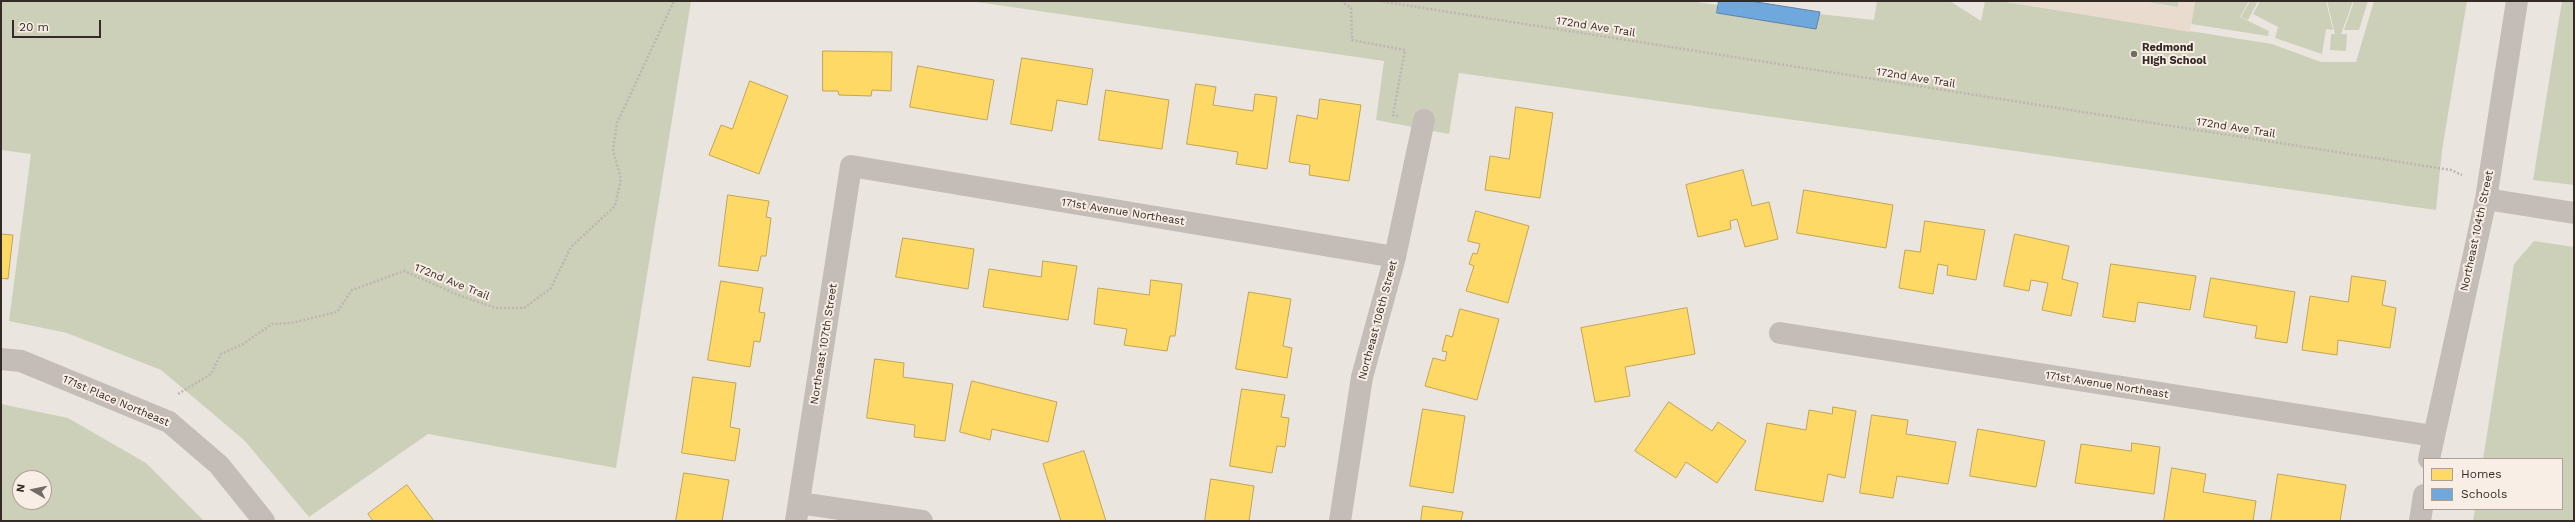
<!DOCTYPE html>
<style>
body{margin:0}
#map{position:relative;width:2575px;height:522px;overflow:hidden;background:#ebe5df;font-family:"Work Sans",sans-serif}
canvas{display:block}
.frame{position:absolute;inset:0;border:2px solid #342a26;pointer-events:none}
.legend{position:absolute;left:2423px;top:458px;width:140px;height:52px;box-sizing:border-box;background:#f9eee5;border:1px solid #aaa099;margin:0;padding:5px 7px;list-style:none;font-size:12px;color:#342a26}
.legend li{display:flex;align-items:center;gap:8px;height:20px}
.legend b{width:20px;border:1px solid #aaa099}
.north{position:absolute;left:12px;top:470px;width:40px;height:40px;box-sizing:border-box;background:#f9eee5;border:1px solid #aaa099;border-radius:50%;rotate:279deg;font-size:11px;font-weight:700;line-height:16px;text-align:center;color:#342a26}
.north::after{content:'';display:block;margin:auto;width:14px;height:18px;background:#746b67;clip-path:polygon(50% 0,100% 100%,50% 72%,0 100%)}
.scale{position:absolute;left:12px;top:20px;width:89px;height:18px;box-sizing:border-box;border:2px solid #342a26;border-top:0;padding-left:5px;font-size:12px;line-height:14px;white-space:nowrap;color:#342a26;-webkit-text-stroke:3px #f9eee5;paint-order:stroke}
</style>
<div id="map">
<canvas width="2575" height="522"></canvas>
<div class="frame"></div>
<ul class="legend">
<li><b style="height:11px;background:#ffd966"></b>Homes</li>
<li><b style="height:11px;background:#6fa8dc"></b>Schools</li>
</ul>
<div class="north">N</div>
<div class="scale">20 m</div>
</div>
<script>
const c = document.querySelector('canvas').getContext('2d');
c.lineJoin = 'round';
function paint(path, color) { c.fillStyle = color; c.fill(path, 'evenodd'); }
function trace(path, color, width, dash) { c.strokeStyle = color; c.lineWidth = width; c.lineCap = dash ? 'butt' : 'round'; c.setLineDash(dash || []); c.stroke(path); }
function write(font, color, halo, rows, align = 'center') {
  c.font = font + ' "Work Sans",sans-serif'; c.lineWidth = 4; c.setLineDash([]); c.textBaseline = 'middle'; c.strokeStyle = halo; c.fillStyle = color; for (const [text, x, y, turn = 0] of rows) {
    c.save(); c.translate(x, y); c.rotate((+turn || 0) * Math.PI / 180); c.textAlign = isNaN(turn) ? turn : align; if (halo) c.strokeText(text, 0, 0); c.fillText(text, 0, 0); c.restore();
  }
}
paint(new Path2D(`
 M 1,1 L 691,1 L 616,468 L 428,434 L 309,517 L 244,440 L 161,370 L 67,333 L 9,321 L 31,154 L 1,150 Z
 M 970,1 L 1690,1 L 1718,5 L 1717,13 L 1816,29 L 1819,14 L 1874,20 L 1877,1 L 1950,1 L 1981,21 L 1985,1 L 2000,1 L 2272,44 L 2321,62 L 2356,62 L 2374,1 L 2467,1 L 2442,150 L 2436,210 L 1459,73 L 1449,134 L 1376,120 L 1384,61 Z
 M 2140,1 L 2179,1 L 2178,7 Z
 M 2195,1 L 2249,1 L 2240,17 L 2269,31 L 2268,36 L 2191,24 Z
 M 2250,1 L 2258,1 L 2248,20 L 2241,17 Z
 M 2260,1 L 2326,1 L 2333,30 L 2326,29 L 2322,54 L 2275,38 L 2278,27 L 2253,14 Z
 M 2327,1 L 2353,1 L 2341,34 L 2347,34 L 2346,51 L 2330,50 L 2331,34 L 2335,34 Z
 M 2354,1 L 2368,1 L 2359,30 L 2344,30 Z
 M 2562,1 L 2574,1 L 2574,185 L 2533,180 Z
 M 2534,241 L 2574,247 L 2574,521 L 2473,521 L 2475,509 L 2562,509 L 2562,459 L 2483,459 L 2514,264 Z
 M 1,404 L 68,418 L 146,463 L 204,521 L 1,521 ZM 20,478 L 44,478 L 44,502 L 20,502 Z`), '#cdd0b9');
paint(new Path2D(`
 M 2000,1 L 2140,1 L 2178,7 L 2179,1 L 2195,1 L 2190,32 Z`), '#e9dcce');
const homes = new Path2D(`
 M 823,51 L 892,52 L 891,91 L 872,90 L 871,96 L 839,95 L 838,91 L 823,91 Z
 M 1022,58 L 1093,69 L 1087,105 L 1057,100 L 1052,131 L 1011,124 Z
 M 918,66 L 994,80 L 987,120 L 910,107 Z
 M 750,81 L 788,96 L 759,174 L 709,155 L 721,125 L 732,129 Z
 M 1196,84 L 1216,87 L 1213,105 L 1253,111 L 1255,94 L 1277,97 L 1267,169 L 1236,164 L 1238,152 L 1187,144 Z
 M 1106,90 L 1169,100 L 1162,149 L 1099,140 Z
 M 1320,99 L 1361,105 L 1349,181 L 1309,175 L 1310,165 L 1289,162 L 1297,115 L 1317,119 Z
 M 1516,107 L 1553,113 L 1540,198 L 1485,190 L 1490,156 L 1509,159 Z
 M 1743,170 L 1752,206 L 1769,202 L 1778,239 L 1745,247 L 1737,219 L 1730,221 L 1731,229 L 1698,237 L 1686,185 Z
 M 1804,190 L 1893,205 L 1886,248 L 1797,233 Z
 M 728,195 L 769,201 L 766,217 L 771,218 L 766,256 L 761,256 L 758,271 L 719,266 Z
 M 1476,211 L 1529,226 L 1508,303 L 1466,291 L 1474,266 L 1469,264 L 1473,253 L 1477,254 L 1480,244 L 1468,241 Z
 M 1925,221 L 1985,230 L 1976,280 L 1947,275 L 1948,266 L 1938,264 L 1933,294 L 1899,288 L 1905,250 L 1920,252 Z
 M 1,234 L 13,235 L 8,279 L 1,278 Z
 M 2015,234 L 2069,246 L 2062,279 L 2078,283 L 2071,316 L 2042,310 L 2048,283 L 2031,280 L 2029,291 L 2004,286 Z
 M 903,238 L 974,249 L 968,289 L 896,277 Z
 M 1043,261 L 1077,266 L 1068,320 L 983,307 L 989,269 L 1041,277 Z
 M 2111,264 L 2196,276 L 2190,310 L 2138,302 L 2135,322 L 2103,317 Z
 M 2352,276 L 2386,281 L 2382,305 L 2396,308 L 2390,348 L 2338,340 L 2337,355 L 2302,350 L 2310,296 L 2348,302 Z
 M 2211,278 L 2295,292 L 2287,343 L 2255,338 L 2257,326 L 2204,317 Z
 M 1151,280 L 1182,284 L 1175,336 L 1170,336 L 1167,351 L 1124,345 L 1127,329 L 1094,324 L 1098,288 L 1149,295 Z
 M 721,281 L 763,288 L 759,312 L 765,313 L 760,342 L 754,341 L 750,367 L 708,360 Z
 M 1249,292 L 1291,299 L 1283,346 L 1292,348 L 1287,378 L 1236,369 Z
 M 1687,308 L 1695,354 L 1625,367 L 1630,396 L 1595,402 L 1581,328 Z
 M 1460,309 L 1499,319 L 1477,400 L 1425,386 L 1433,358 L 1445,361 L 1447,352 L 1442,351 L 1446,335 L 1452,337 Z
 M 875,359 L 904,363 L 903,377 L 953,384 L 945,441 L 914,437 L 915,425 L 867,418 Z
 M 693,377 L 736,383 L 730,427 L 740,429 L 735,461 L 682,453 Z
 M 972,381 L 1057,402 L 1048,442 L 992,429 L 990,440 L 960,432 Z
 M 1242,389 L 1285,395 L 1281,417 L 1289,418 L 1285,447 L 1277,446 L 1272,473 L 1230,466 Z
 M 1669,402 L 1712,431 L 1718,422 L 1746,441 L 1717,483 L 1686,462 L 1676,478 L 1635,451 Z
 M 1833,407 L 1856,411 L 1845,478 L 1828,474 L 1823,502 L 1755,490 L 1767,423 L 1806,430 L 1809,410 L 1832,414 Z
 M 1423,409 L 1465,416 L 1453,493 L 1410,486 Z
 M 1872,415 L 1908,420 L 1906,434 L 1956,442 L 1948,484 L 1897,476 L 1893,498 L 1860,493 Z
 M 1978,429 L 2045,441 L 2036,487 L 1970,476 Z
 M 2132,443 L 2160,447 L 2154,494 L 2075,483 L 2081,444 L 2131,451 Z
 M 1084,451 L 1106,521 L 1061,521 L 1043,464 Z
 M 2172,468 L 2206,474 L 2203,492 L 2256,501 L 2253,521 L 2164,521 Z
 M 684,473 L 729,480 L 722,521 L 676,521 Z
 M 2278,474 L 2346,485 L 2340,521 L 2271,521 Z
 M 1211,479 L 1254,486 L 1249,521 L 1205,521 Z
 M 407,485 L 434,521 L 373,521 L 368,514 Z
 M 1423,506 L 1463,512 L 1461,521 L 1421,521 Z`);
paint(homes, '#ffd966');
trace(homes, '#c2a453', 1);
const schools = new Path2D(`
 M 1719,1 L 1750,1 L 1820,12 L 1816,29 L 1717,13 Z`);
paint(schools, '#6fa8dc');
trace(schools, '#5d82a5', 1);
trace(new Path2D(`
 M 1341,1 L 1351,8 L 1352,40 L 1405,50 L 1393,115 L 1398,116
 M 1379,1 L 2451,170 L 2462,175
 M 178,394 L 211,374 L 221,354 L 243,344 L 272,324 L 291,323 L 337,312 L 352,290 L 404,271 L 461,296 L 496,308 L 524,308 L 551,288 L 571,247 L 615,206 L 621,179 L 613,150 L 617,123 L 674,1
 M 216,521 L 216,520`), '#bdb5b0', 2.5, [2, 2]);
trace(new Path2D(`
 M 2486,199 L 2574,213
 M 1780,333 L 2433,436
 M 1,359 L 21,361 L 169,422 L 219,465 L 264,521
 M 2429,459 L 2486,199 L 2517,1
 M 799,503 L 922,521
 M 796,521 L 851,166 L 1395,257
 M 1340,521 L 1362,377 L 1395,257 L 1424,120
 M 2420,521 L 2424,495`), '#c4bcb7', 22);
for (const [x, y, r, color] of [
 [2134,54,4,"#746b67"]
]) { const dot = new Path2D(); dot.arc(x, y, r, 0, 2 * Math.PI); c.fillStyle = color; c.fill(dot); trace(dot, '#f9eee5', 1.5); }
write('11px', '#342a26', '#f9eee5', [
 ["172nd Ave Trail",1596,27,9],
 ["172nd Ave Trail",1916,78,9],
 ["172nd Ave Trail",2236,128,9],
 ["171st Avenue Northeast",1123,212,9],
 ["Northeast 104th Street",2477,231,-78],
 ["172nd Ave Trail",452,282,22],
 ["Northeast 106th Street",1378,320,-75],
 ["Northeast 107th Street",824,344,-81],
 ["171st Avenue Northeast",2107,385,9],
 ["171st Place Northeast",116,401,23]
]);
write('bold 11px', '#342a26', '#f9eee5', [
 ["Redmond",2142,48],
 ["High School",2142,61]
], 'left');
</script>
